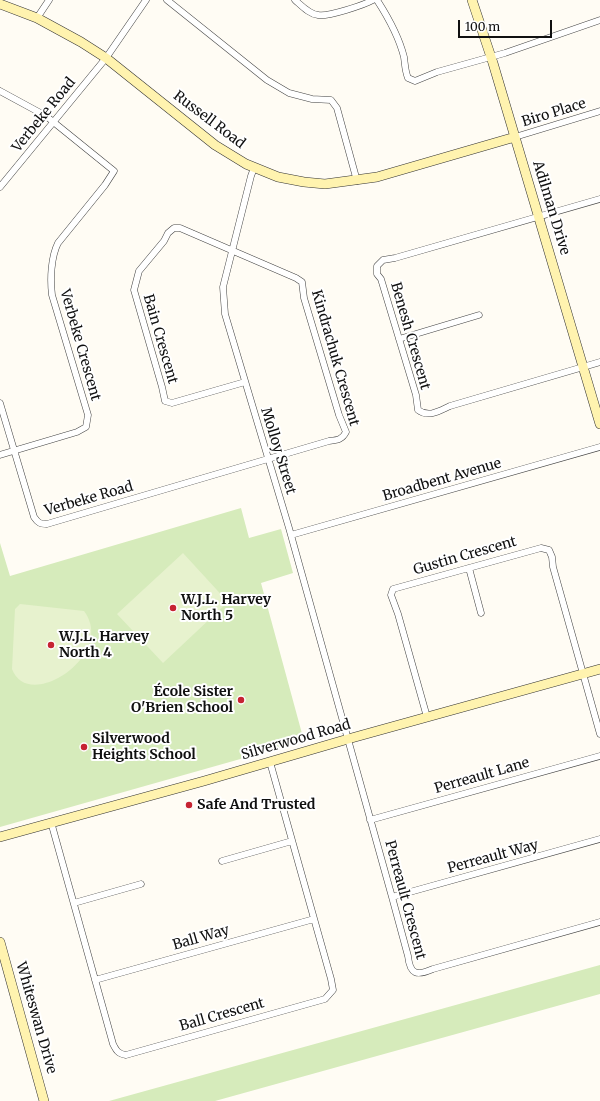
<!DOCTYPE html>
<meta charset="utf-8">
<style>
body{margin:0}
#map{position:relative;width:600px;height:1101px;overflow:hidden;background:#fffcf4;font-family:Merriweather,serif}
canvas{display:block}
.scale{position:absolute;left:458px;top:20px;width:94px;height:18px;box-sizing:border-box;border:2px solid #101010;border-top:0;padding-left:5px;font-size:12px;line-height:14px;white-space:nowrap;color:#101010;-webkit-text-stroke:3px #fff;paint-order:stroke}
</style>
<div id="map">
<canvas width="600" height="1101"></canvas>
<div class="scale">100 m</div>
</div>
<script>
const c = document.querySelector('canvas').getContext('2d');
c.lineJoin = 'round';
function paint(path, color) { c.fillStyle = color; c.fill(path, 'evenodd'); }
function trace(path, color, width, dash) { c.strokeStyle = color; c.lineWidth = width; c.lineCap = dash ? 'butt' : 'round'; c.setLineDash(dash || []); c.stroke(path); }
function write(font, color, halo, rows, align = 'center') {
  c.font = font + ' Merriweather,serif'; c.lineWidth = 4; c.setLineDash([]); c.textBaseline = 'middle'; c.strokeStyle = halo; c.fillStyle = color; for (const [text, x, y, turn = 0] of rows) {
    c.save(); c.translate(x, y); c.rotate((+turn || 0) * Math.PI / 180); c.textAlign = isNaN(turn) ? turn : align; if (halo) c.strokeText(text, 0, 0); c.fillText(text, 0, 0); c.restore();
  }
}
paint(new Path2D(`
 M 241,508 L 249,538 L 281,529 L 293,573 L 261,583 L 304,741 L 0,827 L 0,543 L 10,576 Z
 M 600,965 L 600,994 L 215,1101 L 109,1101 Z`), '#d6ebbb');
paint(new Path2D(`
 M 183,553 L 228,602 L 163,663 L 117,614 Z
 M 20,604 L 84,611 C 117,655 28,713 12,669 L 15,609 Z`), '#e7f2ce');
const street = new Path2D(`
 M 167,0 L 267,80 L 289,93 L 312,99 L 331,100 L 337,108 L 357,181
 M 295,0 C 302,6 309,14 318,15 C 328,17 364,5 373,0
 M 377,0 C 388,17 399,37 404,57 C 405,64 405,71 408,78 L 415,81 L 437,72 L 505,53 L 600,20
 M 37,18 L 49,0
 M 0,91 L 46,116 L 114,171 L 105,185 L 58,243 C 51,257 50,279 52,295 L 88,415 L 86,427 L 77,432 L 0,455
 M 515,137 L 600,111
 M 254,168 L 251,176 L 223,287 L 225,314 L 289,528 L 392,897 L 408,956 C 410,975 417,976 433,969 L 600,922
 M 0,187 L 106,58 L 146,0
 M 600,199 L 395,258 L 383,260 L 377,266 L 377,274 L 381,279 L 416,395 L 418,410 C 429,418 439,411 450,406 L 600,362
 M 399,339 L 479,315
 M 0,403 L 34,517 C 38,523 40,524 47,524 L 329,441 C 337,440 342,440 346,432 L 339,415 L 304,298 L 302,282 L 296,278 L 180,228 L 174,228 L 168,233 L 164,241 L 139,271 L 134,290 L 162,387 L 165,401 L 172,403 L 245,382
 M 291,535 L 600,447
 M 469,568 L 481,613
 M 427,717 L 398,614 L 391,595 L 393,589 L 541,548 L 549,550 L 552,557 L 553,567 L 600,734
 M 370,820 L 600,756
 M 51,822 L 113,1044 C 116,1050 118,1054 126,1055 L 325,999 L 333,990 L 331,979 L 270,762
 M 222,861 L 292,841
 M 392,897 L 600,839
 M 74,903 L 141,884
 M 95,980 L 314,919`);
const secondary = new Path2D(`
 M 472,0 L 493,63 L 600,424
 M 0,4 L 37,18 L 81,42 L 106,58 L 215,145 L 246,164 L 278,177 L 304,182 L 325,184 L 377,177 L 515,137
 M 0,837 L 204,781 L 348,739 L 600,669
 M 0,942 L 44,1101`);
trace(street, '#434343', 7);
trace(secondary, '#323232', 10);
trace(street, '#fff', 6);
trace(secondary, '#fff3af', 9);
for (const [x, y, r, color] of [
 [173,608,4,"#c62332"],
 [51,645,4,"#c62332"],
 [241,700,4,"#c62332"],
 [84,747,4,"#c62332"],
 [189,805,4,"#c62332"]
]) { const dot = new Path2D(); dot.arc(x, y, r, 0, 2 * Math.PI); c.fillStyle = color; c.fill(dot); trace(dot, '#fff', 1.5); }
write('14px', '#101010', '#fff', [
 ["Biro Place",554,113,-17],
 ["Verbeke Road",44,115,-51],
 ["Russell Road",209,120,37],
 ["Adilman Drive",551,208,73],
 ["Benesh Crescent",410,336,74],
 ["Bain Crescent",160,339,74],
 ["Verbeke Crescent",80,345,74],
 ["Kindrachuk Crescent",335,358,74],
 ["Molloy Street",278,451,73],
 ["Broadbent Avenue",442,480,-16],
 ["Verbeke Road",89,499,-16],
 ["Gustin Crescent",465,556,-16],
 ["Silverwood Road",296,740,-16],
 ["Perreault Lane",482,776,-16],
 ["Perreault Way",493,857,-15],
 ["Perreault Crescent",405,900,75],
 ["Ball Way",201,938,-16],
 ["Ball Crescent",222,1015,-16],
 ["Whiteswan Drive",36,1018,74]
]);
write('bold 14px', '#101010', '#fff', [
 ["W.J.L. Harvey",181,600],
 ["North 5",181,616],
 ["W.J.L. Harvey",59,637],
 ["North 4",59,653],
 ["École Sister",233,692,"right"],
 ["O'Brien School",233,708,"right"],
 ["Silverwood",92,739],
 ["Heights School",92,755],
 ["Safe And Trusted",197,805]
], 'left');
</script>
